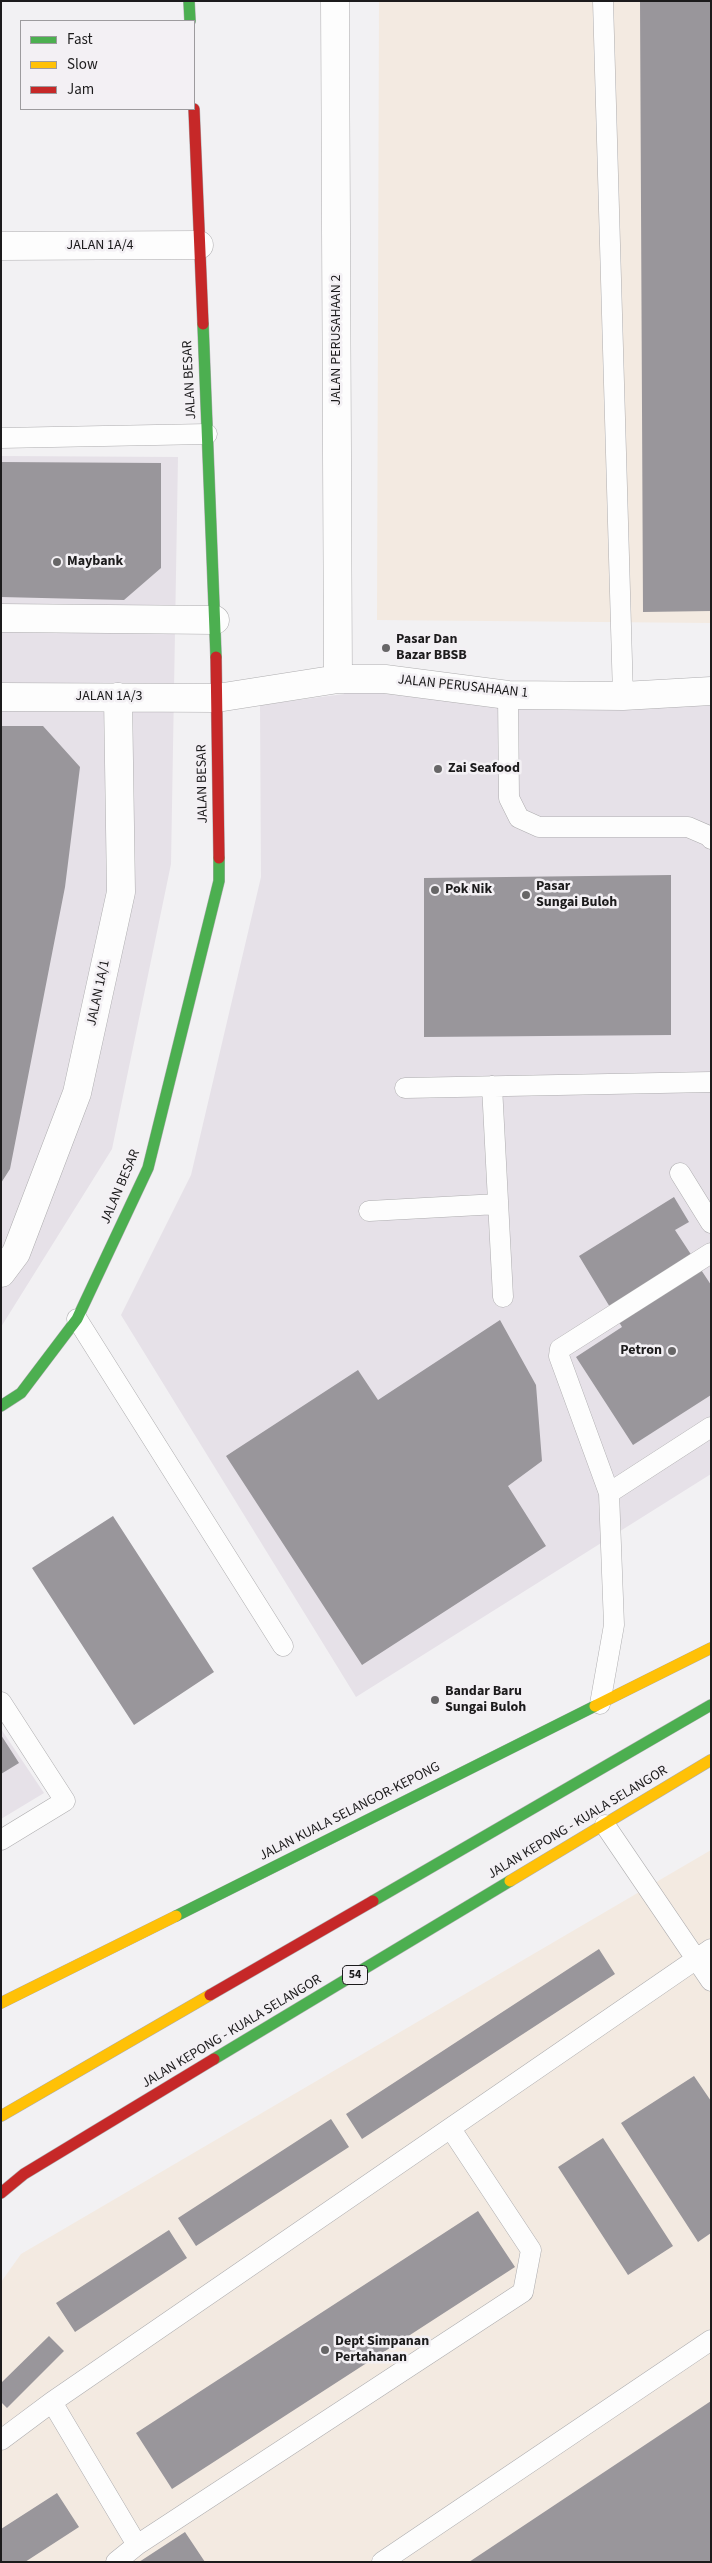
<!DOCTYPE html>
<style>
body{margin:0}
#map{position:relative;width:712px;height:2563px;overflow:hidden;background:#f2f1f3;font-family:"Source Sans 3",sans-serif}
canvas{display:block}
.frame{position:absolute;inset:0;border:2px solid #1c1b1c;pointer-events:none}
.legend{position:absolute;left:20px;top:20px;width:175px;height:90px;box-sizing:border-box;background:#f3f0f4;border:1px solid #9d9b9e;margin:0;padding:6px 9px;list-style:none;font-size:15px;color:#1c1b1c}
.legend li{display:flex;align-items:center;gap:10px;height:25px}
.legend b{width:25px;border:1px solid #9d9b9e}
</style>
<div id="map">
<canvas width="712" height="2563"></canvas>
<div class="frame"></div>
<ul class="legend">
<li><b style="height:6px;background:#4caf50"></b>Fast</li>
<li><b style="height:6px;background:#ffc107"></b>Slow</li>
<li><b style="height:6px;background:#c62828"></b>Jam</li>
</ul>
</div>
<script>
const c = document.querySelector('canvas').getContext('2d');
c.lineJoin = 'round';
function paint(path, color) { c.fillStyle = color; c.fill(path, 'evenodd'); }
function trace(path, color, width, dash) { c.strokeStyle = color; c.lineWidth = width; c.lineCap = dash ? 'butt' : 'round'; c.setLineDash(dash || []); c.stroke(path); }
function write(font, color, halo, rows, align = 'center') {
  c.font = font + ' "Source Sans 3",sans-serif'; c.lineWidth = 5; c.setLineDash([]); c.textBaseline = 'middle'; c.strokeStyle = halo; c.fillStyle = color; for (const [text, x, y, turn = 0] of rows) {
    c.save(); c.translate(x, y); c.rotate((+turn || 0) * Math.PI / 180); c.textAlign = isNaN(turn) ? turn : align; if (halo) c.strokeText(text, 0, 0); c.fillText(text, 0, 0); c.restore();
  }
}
paint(new Path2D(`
 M 1,456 L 178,457 L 171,864 L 112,1149 L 1,1327 Z
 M 344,686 L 711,690 L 711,1474 L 356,1697 L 121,1315 L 191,1175 L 261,877 L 260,705 L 344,694 Z
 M 1,1729 L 44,1793 L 1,1819 Z`), '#e6e1e8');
paint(new Path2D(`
 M 379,1 L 711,1 L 711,623 L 377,620 Z
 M 711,1850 L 711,2562 L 1,2562 L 1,2282 L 21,2254 Z`), '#f3eae1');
paint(new Path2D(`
 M 640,1 L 711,1 L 711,611 L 643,612 Z
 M 1,462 L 161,463 L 161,568 L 124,600 L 1,597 Z
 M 1,726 L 43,726 L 80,767 L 65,887 L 10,1169 L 1,1183 Z
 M 671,875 L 671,1035 L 424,1037 L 424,878 Z
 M 674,1197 L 689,1222 L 675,1230 L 711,1285 L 711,1395 L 633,1445 L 576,1357 L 622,1327 L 579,1256 Z
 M 500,1320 L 536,1385 L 542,1461 L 508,1486 L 546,1546 L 362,1665 L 226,1456 L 358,1370 L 378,1400 Z
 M 113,1516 L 214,1672 L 134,1725 L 32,1568 Z
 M 1,1735 L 19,1763 L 1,1774 Z
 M 599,1949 L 615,1974 L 362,2139 L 346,2114 Z
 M 694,2076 L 711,2101 L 711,2233 L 698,2242 L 621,2123 Z
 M 331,2119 L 349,2147 L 196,2246 L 178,2218 Z
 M 603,2138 L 673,2246 L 628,2275 L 558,2167 Z
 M 478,2211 L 515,2267 L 172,2489 L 136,2433 Z
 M 169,2230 L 187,2258 L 75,2332 L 56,2303 Z
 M 49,2336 L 64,2351 L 7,2408 L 1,2402 L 1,2383 Z
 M 711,2401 L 711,2562 L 469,2562 Z
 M 57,2493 L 79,2527 L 25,2562 L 1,2562 L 1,2529 Z
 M 185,2532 L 205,2562 L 139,2562 Z`), '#99969b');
const lane = new Path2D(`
 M 603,1 L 623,696
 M 1,438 L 207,434
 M 508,695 L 509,798 L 519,818 L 539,827 L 688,827 L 709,836 L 711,839
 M 492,1086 L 503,1297
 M 405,1088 L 711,1082
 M 680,1173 L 711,1223
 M 369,1211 L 498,1204
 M 77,1319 L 283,1646
 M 609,1493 L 559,1356 L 560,1349 L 711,1253
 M 1,1702 L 65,1801 L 1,1840
 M 600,1704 L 614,1625 L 609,1493 L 711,1427
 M 605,1825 L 711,1981
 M 52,2402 L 137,2545
 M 1,2440 L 52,2402 L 711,1949
 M 116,2562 L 137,2545 L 523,2292 L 531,2250 L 451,2129
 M 382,2562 L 711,2340`);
const street = new Path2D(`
 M 335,1 L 338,679
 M 1,246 L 199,245
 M 1,618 L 215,620
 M 1,697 L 217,698 L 338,679 L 385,679 L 508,695 L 623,696 L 711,691
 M 1,1273 L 16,1253 L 77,1093 L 121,892 L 118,697`);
const fast = new Path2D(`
 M 189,1 L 190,21
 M 203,324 L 216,657
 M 1,1406 L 21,1393 L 77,1319 L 148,1168 L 219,881 L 219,858
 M 373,1901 L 711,1705
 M 176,1916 L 595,1706
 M 214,2059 L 510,1881`);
const slow = new Path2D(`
 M 595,1706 L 711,1648
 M 510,1881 L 711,1760
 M 1,2003 L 176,1916
 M 1,2116 L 210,1995`);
const jam = new Path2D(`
 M 194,109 L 203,324
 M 216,657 L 219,858
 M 210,1995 L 373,1901
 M 1,2193 L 24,2174 L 214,2059`);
trace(lane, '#aeadaf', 21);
trace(street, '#aeadaf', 29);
trace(fast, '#aeadaf', 12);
trace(slow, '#aeadaf', 12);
trace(jam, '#aeadaf', 12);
trace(lane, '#fdfdfd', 20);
trace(street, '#fdfdfd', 28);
trace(fast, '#4caf50', 11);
trace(slow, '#ffc107', 11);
trace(jam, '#c62828', 11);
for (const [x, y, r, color] of [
 [57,562,5,"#676667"],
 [386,648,5,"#676667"],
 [438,769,5,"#676667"],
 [435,890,5,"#676667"],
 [526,895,5,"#676667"],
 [672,1351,5,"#676667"],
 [435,1700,5,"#676667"],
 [325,2350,5,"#676667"]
]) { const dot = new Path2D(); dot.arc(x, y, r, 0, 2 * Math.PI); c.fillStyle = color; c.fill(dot); trace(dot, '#f3f0f4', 2); }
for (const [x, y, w] of [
 [355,1975,25]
]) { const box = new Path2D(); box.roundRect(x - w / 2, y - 9.5, w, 19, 4); c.fillStyle = '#f3f0f4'; c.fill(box); trace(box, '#1c1b1c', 1); }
write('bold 12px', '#1c1b1c', null, [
 ["54",355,1975]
]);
write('14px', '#1c1b1c', '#f3f0f4', [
 ["JALAN 1A/4",100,246],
 ["JALAN PERUSAHAAN 2",337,340,-90],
 ["JALAN BESAR",190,380,-93],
 ["JALAN PERUSAHAAN 1",463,687,6],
 ["JALAN 1A/3",109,697],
 ["JALAN BESAR",203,784,-91],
 ["JALAN 1A/1",99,993,-78],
 ["JALAN BESAR",121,1187,-67],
 ["JALAN KUALA SELANGOR-KEPONG",350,1812,-27],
 ["JALAN KEPONG - KUALA SELANGOR",578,1823,-31],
 ["JALAN KEPONG - KUALA SELANGOR",232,2032,-31]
]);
write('bold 14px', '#1c1b1c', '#f3f0f4', [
 ["Maybank",67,562],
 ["Pasar Dan",396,640],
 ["Bazar BBSB",396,656],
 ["Zai Seafood",448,769],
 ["Pasar",536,887],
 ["Sungai Buloh",536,903],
 ["Pok Nik",445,890],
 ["Petron",662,1351,"right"],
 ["Bandar Baru",445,1692],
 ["Sungai Buloh",445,1708],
 ["Dept Simpanan",335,2342],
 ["Pertahanan",335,2358]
], 'left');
</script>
